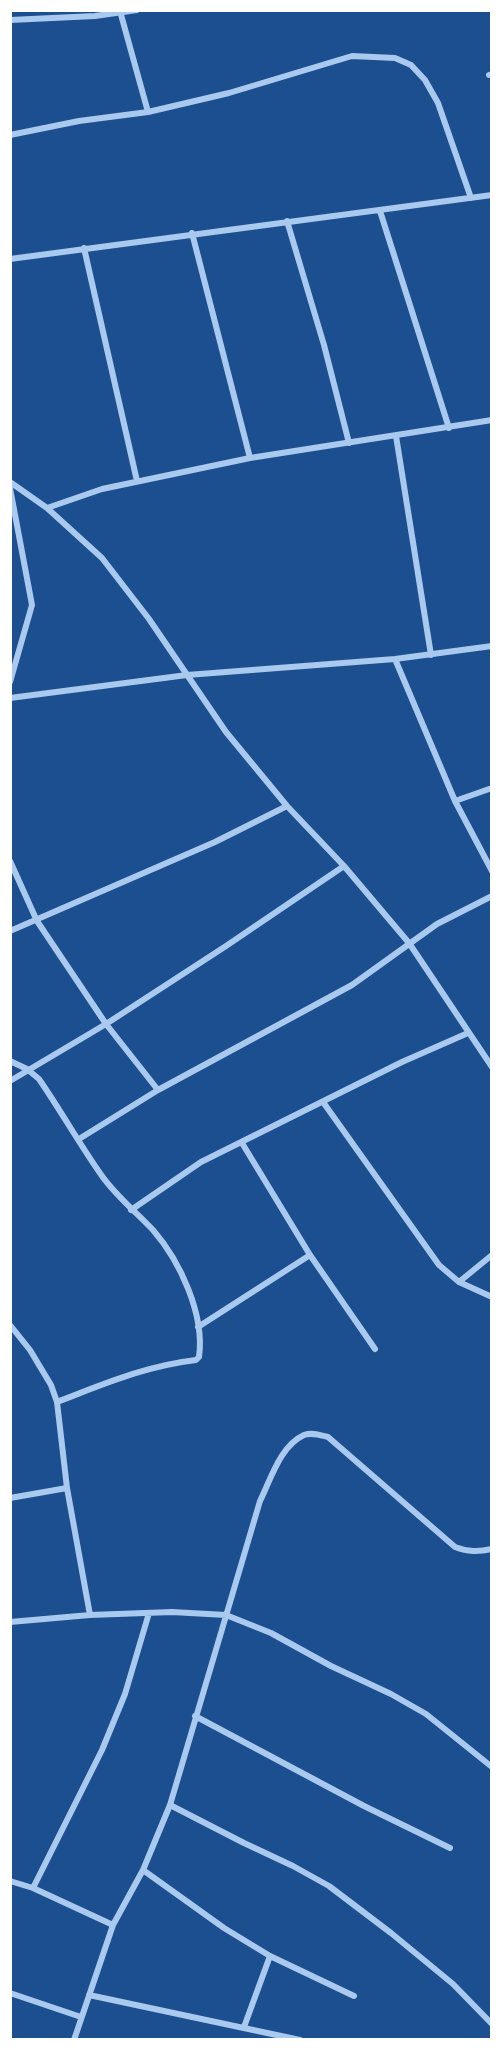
<!DOCTYPE html>
<style>
body{margin:0}
#map{position:relative;width:502px;height:2050px;overflow:hidden;background:#1b4f8f;font-family:Lato,sans-serif}
canvas{display:block}
.frame{position:absolute;inset:0;border:12px solid #fff;pointer-events:none}
</style>
<div id="map">
<canvas width="502" height="2050"></canvas>
<div class="frame"></div>
</div>
<script>
const c = document.querySelector('canvas').getContext('2d');
c.lineJoin = 'round';
function trace(path, color, width, dash) { c.strokeStyle = color; c.lineWidth = width; c.lineCap = dash ? 'butt' : 'round'; c.setLineDash(dash || []); c.stroke(path); }
trace(new Path2D(`
 M 120,11 L 148,112
 M 10,20 L 95,16 L 137,10
 M 489,75 L 492,74
 M 10,135 L 79,121 L 148,112 L 229,93 L 352,56 L 395,58 L 411,65 L 425,80 L 438,103 L 471,198
 M 380,211 L 449,428
 M 287,221 L 324,345 L 349,443
 M 192,233 L 250,458
 M 84,248 L 137,481
 M 10,259 L 492,195
 M 396,436 L 431,655
 M 10,482 L 47,508 L 102,558 L 149,619 L 226,732 L 287,806 L 344,866 L 409,943 L 492,1067
 M 10,488 L 32,605 L 10,682
 M 47,508 L 102,489 L 250,458 L 492,420
 M 395,659 L 455,801 L 492,871
 M 10,698 L 187,675 L 395,659 L 492,646
 M 455,801 L 492,788
 M 10,861 L 37,921 L 106,1024 L 158,1090
 M 10,931 L 215,842 L 287,806
 M 10,1061 L 27,1069 L 39,1079 C 61,1111 80,1145 102,1176 C 117,1197 136,1212 153,1230 C 180,1261 205,1315 199,1357 L 196,1360 C 145,1366 104,1384 57,1402
 M 10,1081 L 106,1024 L 226,946 L 344,866
 M 323,1102 L 439,1265 L 459,1282 L 492,1297
 M 79,1139 L 158,1090 L 352,985 L 437,924 L 492,896
 M 131,1210 L 201,1162 L 402,1062 L 468,1033
 M 310,1255 L 375,1349
 M 459,1282 L 492,1255
 M 10,1325 L 30,1350 L 51,1385 L 57,1402 L 67,1488 L 90,1615
 M 198,1327 L 310,1255 L 242,1143
 M 10,1498 L 67,1488
 M 10,1622 L 90,1615 L 172,1612 L 226,1615 L 271,1633 L 331,1666 L 391,1694 L 426,1714 L 492,1767
 M 195,1716 L 364,1806 L 450,1848
 M 170,1805 L 244,1843 L 293,1866 L 329,1886 L 391,1933 L 453,1984 L 492,2024
 M 143,1870 L 224,1928 L 270,1956 L 354,1996
 M 10,1881 L 33,1888 L 113,1925
 M 33,1888 L 102,1750 L 125,1694 L 149,1613
 M 10,1993 L 81,2017
 M 89,1995 L 300,2040
 M 244,2027 L 270,1956
 M 74,2040 L 113,1925 L 143,1870 L 170,1805 L 260,1501 C 271,1479 280,1446 304,1435 C 312,1432 320,1435 328,1437 L 455,1547 C 468,1552 478,1552 492,1549`), '#a9c9ee', 6);
</script>
